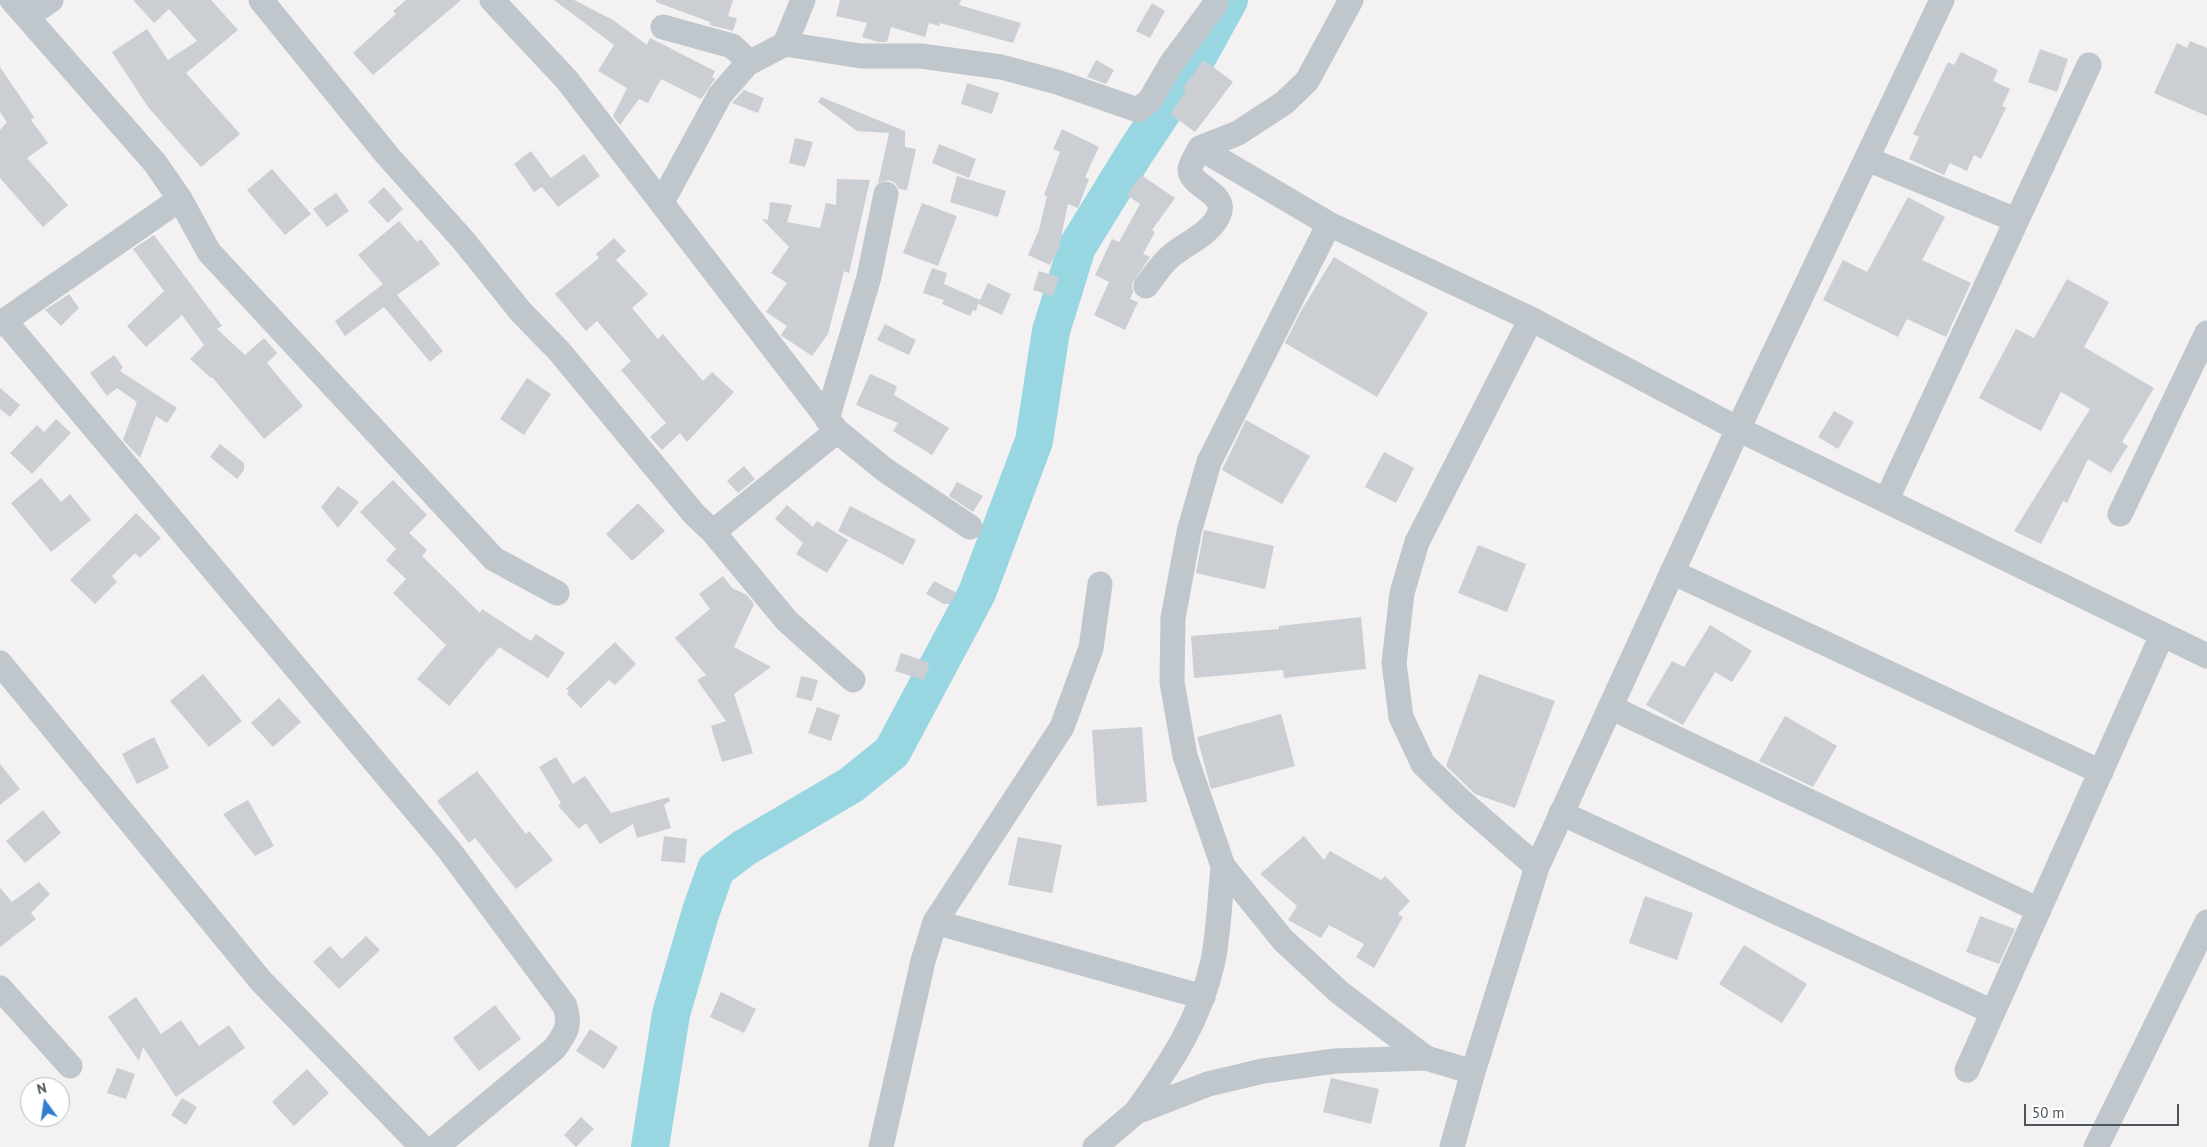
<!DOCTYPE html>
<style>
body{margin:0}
#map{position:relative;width:2207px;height:1147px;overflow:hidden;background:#f3f1f1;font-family:"PT Sans",sans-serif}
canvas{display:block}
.north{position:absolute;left:20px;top:1077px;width:50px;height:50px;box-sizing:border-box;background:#fff;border:1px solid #b7bbbe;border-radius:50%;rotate:346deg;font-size:14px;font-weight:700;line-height:20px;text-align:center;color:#4b555c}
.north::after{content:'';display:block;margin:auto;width:18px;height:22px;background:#317ece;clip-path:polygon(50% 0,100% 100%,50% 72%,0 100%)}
.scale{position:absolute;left:2024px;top:1104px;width:155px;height:22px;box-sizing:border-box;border:2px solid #4b555c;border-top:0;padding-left:6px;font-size:15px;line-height:18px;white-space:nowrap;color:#4b555c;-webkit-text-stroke:4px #fff;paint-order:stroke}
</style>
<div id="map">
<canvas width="2207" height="1147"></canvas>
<div class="north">N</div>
<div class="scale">50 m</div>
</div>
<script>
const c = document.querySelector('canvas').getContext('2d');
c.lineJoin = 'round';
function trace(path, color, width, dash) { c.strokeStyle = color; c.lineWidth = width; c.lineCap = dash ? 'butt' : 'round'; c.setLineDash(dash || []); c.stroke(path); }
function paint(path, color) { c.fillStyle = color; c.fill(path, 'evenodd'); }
trace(new Path2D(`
 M 650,1147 L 671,1014 L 701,911 L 716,869 L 744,848 L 851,785 L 892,752 L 977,593 L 1034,441 L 1051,331 L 1077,247 L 1135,153 L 1192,67 L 1229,0`), '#98d7e2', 38);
paint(new Path2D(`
 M 133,0 L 211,0 L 238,30 L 186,73 L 240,134 L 201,167 L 148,107 L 112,52 L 147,29 L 168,60 L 197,41 L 169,9 L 154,23 Z
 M 406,0 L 461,0 L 373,75 L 353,53 L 396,14 L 393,11 Z
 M 554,0 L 574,0 L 613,20 L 647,45 L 650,38 L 715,71 L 712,77 L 715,79 L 701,99 L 661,79 L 648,103 L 639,99 L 620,125 L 613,116 L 627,88 L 598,71 L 614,45 Z
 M 656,0 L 733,0 L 728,16 L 737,18 L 733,31 L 710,25 L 710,22 L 656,2 Z
 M 840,0 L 961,0 L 959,5 L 1021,23 L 1013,43 L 940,23 L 939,26 L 929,23 L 925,37 L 891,27 L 887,42 L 878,42 L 862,37 L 867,23 L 836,16 Z
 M 1152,3 L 1165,11 L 1150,38 L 1136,31 Z
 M 2190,41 L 2207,48 L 2207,116 L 2154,93 L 2177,43 L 2187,48 Z
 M 2040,49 L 2068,59 L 2057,92 L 2028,82 Z
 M 1961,52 L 1998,70 L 1993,81 L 2010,89 L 2002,106 L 2006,108 L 1981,159 L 1974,155 L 1967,171 L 1950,163 L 1944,175 L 1909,159 L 1919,137 L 1913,134 L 1948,62 L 1954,65 Z
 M 1096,60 L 1114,70 L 1106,84 L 1087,77 Z
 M 1204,60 L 1233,82 L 1195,132 L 1170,114 L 1186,91 L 1183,88 Z
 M 0,67 L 34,117 L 31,120 L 48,143 L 27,158 L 68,205 L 43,227 L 0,178 L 0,130 L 7,122 L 0,112 Z
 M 967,83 L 999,93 L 992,114 L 961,104 Z
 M 744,90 L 764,98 L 758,113 L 732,103 Z
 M 821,97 L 905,131 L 905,147 L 916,149 L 907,190 L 899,189 L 895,183 L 889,180 L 878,183 L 889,133 L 857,131 L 818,102 Z
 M 1062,129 L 1099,147 L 1085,177 L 1089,179 L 1078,208 L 1068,204 L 1059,247 L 1050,265 L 1028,255 L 1039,230 L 1047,196 L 1044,195 L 1060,152 L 1053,149 Z
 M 795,138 L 813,142 L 805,167 L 789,163 Z
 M 939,144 L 976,159 L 969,178 L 932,163 Z
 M 531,151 L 551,178 L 584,154 L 600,176 L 558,207 L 542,187 L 534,192 L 514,164 Z
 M 272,169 L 311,214 L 285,235 L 247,190 Z
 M 1141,175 L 1175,198 L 1152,230 L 1155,232 L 1143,254 L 1150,257 L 1132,284 L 1133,292 L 1130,299 L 1138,302 L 1125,330 L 1094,315 L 1109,282 L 1095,275 L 1112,239 L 1119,242 L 1140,204 L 1127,195 Z
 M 957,176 L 1006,191 L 998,217 L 950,202 Z
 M 837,179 L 870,180 L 849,273 L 844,271 L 828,334 L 812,356 L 782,336 L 781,335 L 787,326 L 766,312 L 787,283 L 771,273 L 789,247 L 762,219 L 768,220 L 770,202 L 792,205 L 787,222 L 820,228 L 826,203 L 836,205 Z
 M 384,187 L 403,209 L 388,223 L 368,202 Z
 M 336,193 L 349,211 L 327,227 L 313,209 Z
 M 1908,197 L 1945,217 L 1922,260 L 1971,283 L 1946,337 L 1907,319 L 1898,337 L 1823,300 L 1843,260 L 1867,272 Z
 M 922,203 L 957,216 L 938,266 L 903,253 Z
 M 399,221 L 417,242 L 421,239 L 440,264 L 397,295 L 443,351 L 430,362 L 384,307 L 345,336 L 335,321 L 383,284 L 358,255 Z
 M 154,235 L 222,326 L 217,329 L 245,355 L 264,338 L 277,353 L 267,363 L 303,406 L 264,439 L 212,377 L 211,378 L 190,359 L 204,345 L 182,315 L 146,347 L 127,326 L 164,291 L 133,249 Z
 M 614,238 L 626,251 L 616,260 L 648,294 L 632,308 L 658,339 L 663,334 L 703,381 L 712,372 L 734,392 L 687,442 L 680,433 L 662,450 L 650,437 L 666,423 L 621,370 L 631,361 L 597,321 L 586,331 L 555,294 L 599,258 L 596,254 Z
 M 1334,257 L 1428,313 L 1377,397 L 1285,343 L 1301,311 Z
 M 932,268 L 947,273 L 944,284 L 980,300 L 988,283 L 1011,294 L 1002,315 L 978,304 L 976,311 L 973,310 L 970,316 L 942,304 L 944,300 L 923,293 Z
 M 1039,271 L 1059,277 L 1053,296 L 1033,290 Z
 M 2067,279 L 2109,302 L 2084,347 L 2154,388 L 2122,442 L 2128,446 L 2111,473 L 2088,459 L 2067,503 L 2063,501 L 2041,544 L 2014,531 L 2090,409 L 2061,392 L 2041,431 L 1979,398 L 2016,329 L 2034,338 Z
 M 69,294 L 79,308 L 61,326 L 45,310 Z
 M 885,324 L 916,340 L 909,355 L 877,340 Z
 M 114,355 L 123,367 L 120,371 L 177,408 L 167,423 L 156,416 L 140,458 L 123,440 L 137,402 L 117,388 L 107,396 L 90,373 Z
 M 870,374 L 897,386 L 894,395 L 949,428 L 932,455 L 893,431 L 898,423 L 856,405 Z
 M 527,378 L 551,394 L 524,435 L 500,419 Z
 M 0,388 L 20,405 L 10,417 L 0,409 Z
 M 1834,411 L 1854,422 L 1838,449 L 1818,437 Z
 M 56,419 L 71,433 L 32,474 L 10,453 L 37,425 L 44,432 Z
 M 1246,420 L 1310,456 L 1282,504 L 1222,470 Z
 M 220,444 L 244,463 L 244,470 L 237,479 L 210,457 Z
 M 1384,452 L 1414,468 L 1396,503 L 1365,487 Z
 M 744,466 L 755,479 L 738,493 L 727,481 Z
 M 41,478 L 61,502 L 70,494 L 91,520 L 51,552 L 11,503 Z
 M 393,480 L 427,515 L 409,533 L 427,550 L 422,556 L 480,613 L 482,609 L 531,641 L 536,634 L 565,653 L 548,678 L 499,647 L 492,657 L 491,656 L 449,706 L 417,679 L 446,645 L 393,593 L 406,579 L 386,560 L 396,549 L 360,512 Z
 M 957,482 L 983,496 L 973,512 L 949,496 Z
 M 338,486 L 359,502 L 338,528 L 321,507 Z
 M 638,503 L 665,531 L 632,561 L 606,534 Z
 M 787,505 L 813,527 L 817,521 L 848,540 L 827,573 L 796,554 L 803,543 L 775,519 Z
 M 850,506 L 916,540 L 903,565 L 838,531 Z
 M 136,513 L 161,538 L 140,558 L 135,553 L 112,576 L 117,582 L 95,604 L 70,580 Z
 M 1204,530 L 1274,546 L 1265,589 L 1196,573 Z
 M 1478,545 L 1526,564 L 1507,612 L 1458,593 Z
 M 723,576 L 732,588 L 747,595 L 754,604 L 734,647 L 771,667 L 734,694 L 753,753 L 722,762 L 711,726 L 726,721 L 697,680 L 706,675 L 675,638 L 710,609 L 699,594 Z
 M 934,581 L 957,593 L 950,604 L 944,604 L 926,594 Z
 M 1361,617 L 1366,669 L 1284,678 L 1283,670 L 1194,678 L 1191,636 L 1279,629 L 1279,626 Z
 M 1710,625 L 1752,651 L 1732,682 L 1715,672 L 1683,725 L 1646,705 L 1672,661 L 1684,667 Z
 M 615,642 L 636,664 L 615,685 L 609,680 L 581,708 L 567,694 L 569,691 L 566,689 Z
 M 901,653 L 930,663 L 924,680 L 895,671 Z
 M 203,674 L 242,721 L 209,747 L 170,701 Z
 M 1479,674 L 1555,701 L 1515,808 L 1475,794 L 1446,766 Z
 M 801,676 L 818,680 L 812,701 L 796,697 Z
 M 279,698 L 301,722 L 273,747 L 251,723 Z
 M 817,707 L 840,715 L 831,741 L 808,733 Z
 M 1281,714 L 1295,766 L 1211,789 L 1197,737 Z
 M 1785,716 L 1837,746 L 1813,787 L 1759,761 Z
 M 1142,727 L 1147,802 L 1097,806 L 1092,730 Z
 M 154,737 L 169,768 L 137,784 L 122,754 Z
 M 556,757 L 573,784 L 585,776 L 611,813 L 669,797 L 670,801 L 664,805 L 671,828 L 637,838 L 633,824 L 600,844 L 586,823 L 579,829 L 558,806 L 561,803 L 539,767 Z
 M 0,764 L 20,789 L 0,805 Z
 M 477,771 L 526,834 L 529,831 L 553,860 L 516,889 L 475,838 L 469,843 L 437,801 Z
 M 248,800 L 274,846 L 255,856 L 223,814 Z
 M 43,810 L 61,833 L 25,863 L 6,841 Z
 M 664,836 L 687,839 L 685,863 L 661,861 Z
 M 1304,836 L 1324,860 L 1330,851 L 1381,880 L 1385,876 L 1410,901 L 1398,914 L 1403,917 L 1374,968 L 1356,957 L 1364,944 L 1329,925 L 1321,938 L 1288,920 L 1297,906 L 1260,874 Z
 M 1018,837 L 1062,845 L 1052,893 L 1008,885 Z
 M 39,882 L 50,894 L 31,913 L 36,919 L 0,947 L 0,888 L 12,902 Z
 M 1645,896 L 1693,913 L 1677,960 L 1629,943 Z
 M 1980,916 L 2015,929 L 1999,964 L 1966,952 Z
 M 366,936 L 380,950 L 339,989 L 313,962 L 330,946 L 342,959 Z
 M 1744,945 L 1807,984 L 1782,1023 L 1719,984 Z
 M 721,992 L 756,1009 L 744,1033 L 710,1017 Z
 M 136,997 L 161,1034 L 181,1020 L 199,1046 L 229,1025 L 245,1048 L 176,1097 L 143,1047 L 139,1061 L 108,1017 Z
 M 495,1005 L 521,1039 L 479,1071 L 453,1038 Z
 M 590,1029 L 618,1047 L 604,1069 L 576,1051 Z
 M 117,1068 L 135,1074 L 126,1099 L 107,1093 Z
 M 307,1069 L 329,1093 L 294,1126 L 272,1102 Z
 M 1331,1078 L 1379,1089 L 1371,1124 L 1323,1112 Z
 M 182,1098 L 197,1107 L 186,1125 L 171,1115 Z
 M 581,1117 L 594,1129 L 576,1147 L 564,1135 Z`), '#cbced3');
trace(new Path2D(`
 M 12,0 L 155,163 L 180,199 L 209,252 L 494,559 L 557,593
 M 261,0 L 387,155 L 463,240 L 521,312 L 559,351 L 694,514 L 713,532 L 787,621 L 853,680
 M 492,0 L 567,80 L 837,431 L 885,470 L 970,527
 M 28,16 L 51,0
 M 663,27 L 732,46 L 742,55 L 747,64
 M 785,44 L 803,0
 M 1200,148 L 1329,224 L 1531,319 L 1738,429 L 2207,656
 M 1867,159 L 2016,220
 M 662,202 L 720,95 L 747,64 L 785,44 L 861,56 L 921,56 L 1001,67 L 1057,82 L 1138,110 L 1150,100 L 1171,64 L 1216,3
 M 1329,224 L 1209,462 L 1189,532 L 1173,618 L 1172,682 L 1185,756 L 1223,866 L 1283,940 L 1339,992 L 1426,1058
 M 1146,286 C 1154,276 1161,264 1171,256 C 1185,244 1212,233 1219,214 C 1228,193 1189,186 1190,169 C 1191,163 1197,154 1200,148 L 1238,133 L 1284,103 L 1307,81 L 1351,0
 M 1531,319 L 1417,542 L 1402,593 L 1394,663 L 1401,717 L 1423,764 L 1460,800 L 1537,867
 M 4,320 L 449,850 L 565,1006 C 571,1026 566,1033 554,1049 L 436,1147
 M 0,324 L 180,199
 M 827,419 L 869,277 L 886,194
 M 1886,501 L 2089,65
 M 2120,514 L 2207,333
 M 713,532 L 837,431
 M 1672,572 L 2101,772
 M 0,663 L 261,981 L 422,1147
 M 1610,707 L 2039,910
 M 1561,813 L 1993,1012
 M 935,922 L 1203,997
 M 0,988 L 70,1066
 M 1967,1070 L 2162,635
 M 1136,1112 C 1171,1063 1200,1020 1213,961 C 1219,930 1220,897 1223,866
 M 881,1147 L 923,961 L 935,922 L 1062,727 L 1091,648 L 1100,584
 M 1095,1147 L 1136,1112 L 1208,1084 L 1263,1071 L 1335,1061 L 1426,1058 L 1473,1072
 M 1452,1147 L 1473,1072 L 1537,867 L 1738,429 L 1942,0
 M 2096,1147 L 2207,922`), '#bfc6cc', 25);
</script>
